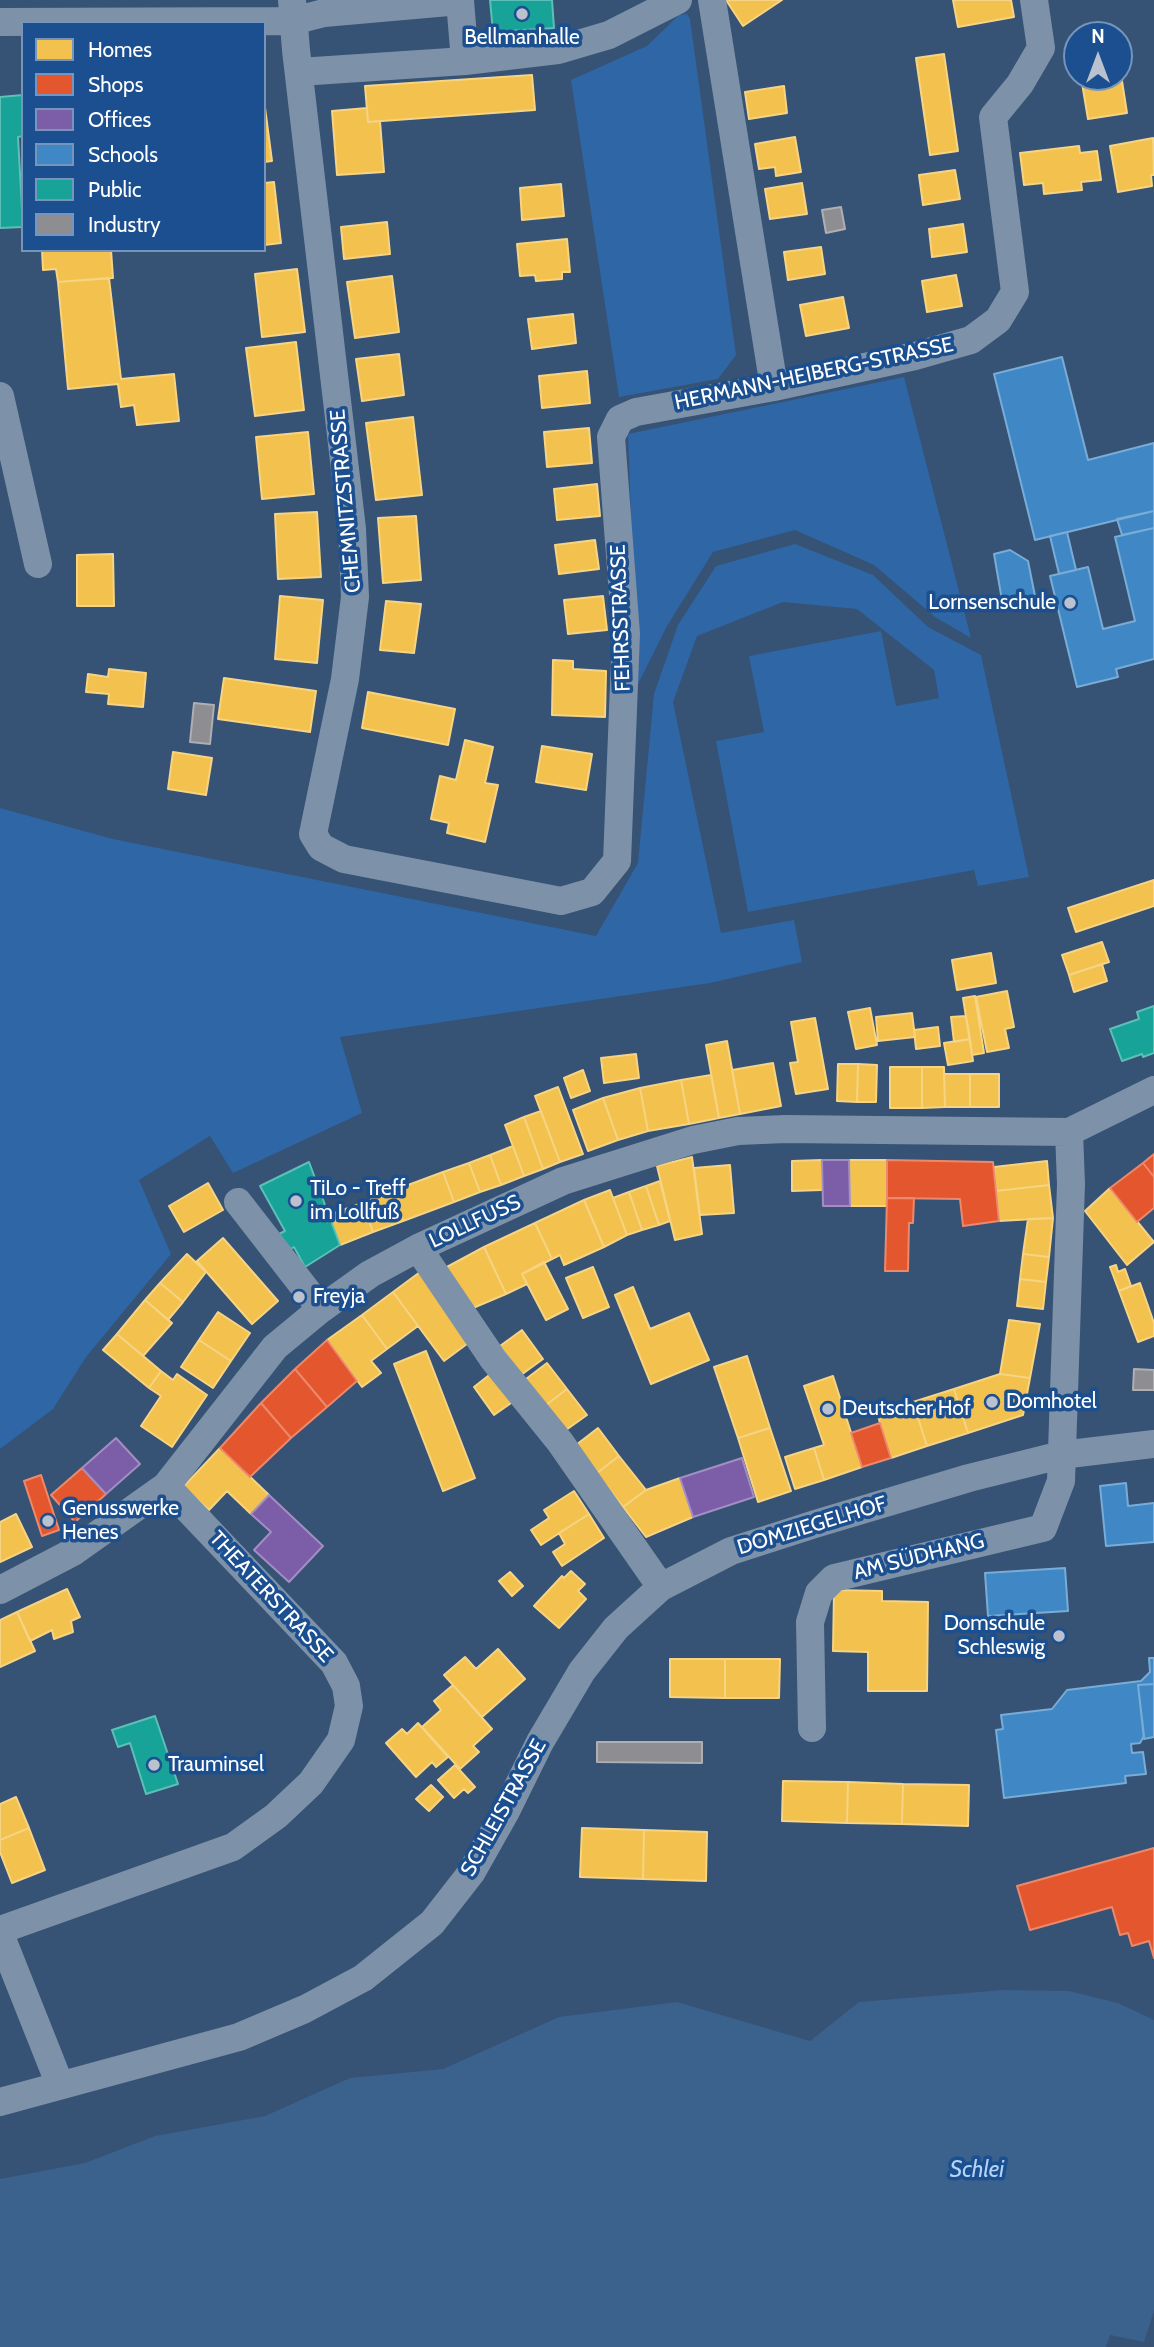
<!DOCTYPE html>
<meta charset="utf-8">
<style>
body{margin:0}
#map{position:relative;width:1154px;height:2347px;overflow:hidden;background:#365274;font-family:Cabin,sans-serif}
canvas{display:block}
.legend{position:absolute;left:21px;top:21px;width:245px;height:231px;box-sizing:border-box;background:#1b4f8f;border:2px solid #7695bc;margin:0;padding:9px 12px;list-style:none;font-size:21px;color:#fff}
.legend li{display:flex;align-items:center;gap:14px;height:35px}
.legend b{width:35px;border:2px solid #7695bc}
.north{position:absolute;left:1063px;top:21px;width:70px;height:70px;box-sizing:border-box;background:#1b4f8f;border:2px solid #7695bc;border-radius:50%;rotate:0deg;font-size:19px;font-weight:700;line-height:28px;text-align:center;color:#fff}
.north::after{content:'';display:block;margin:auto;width:24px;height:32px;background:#b9c2ce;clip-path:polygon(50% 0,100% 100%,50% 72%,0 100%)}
</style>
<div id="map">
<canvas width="1154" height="2347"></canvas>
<ul class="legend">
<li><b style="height:19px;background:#f2c14e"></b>Homes</li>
<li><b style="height:19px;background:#e4572e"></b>Shops</li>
<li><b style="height:19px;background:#7b5ea7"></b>Offices</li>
<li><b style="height:19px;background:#3f88c5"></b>Schools</li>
<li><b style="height:19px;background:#17a398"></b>Public</li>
<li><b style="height:19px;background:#8d8d92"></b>Industry</li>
</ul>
<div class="north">N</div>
</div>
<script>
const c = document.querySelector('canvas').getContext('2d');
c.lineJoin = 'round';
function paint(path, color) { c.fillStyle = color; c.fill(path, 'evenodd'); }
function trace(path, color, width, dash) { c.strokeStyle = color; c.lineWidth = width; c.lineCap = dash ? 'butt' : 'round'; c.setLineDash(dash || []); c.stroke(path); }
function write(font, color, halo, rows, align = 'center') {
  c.font = font + ' Cabin,sans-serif'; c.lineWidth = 7; c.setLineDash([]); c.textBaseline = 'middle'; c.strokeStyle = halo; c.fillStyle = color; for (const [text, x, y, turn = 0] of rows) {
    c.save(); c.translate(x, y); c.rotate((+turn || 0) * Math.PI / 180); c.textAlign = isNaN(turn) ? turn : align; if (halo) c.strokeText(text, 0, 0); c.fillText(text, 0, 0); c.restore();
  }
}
paint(new Path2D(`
 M 687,14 L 690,19 L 736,355 L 718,379 L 619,397 L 571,80 L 647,46 L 679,15 Z
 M 904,377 L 971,638 L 935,617 L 874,565 L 795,530 L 713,552 L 667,626 L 637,686 L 628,434 Z
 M 795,544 L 873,575 L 928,627 L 981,655 L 1029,877 L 978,886 L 974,870 L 748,912 L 716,741 L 764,732 L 749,656 L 881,631 L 896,706 L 939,698 L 934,670 L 857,609 L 783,602 L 697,636 L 673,702 L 721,933 L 794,920 L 802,962 L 710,983 L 340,1037 L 362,1113 L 233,1173 L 210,1136 L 139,1180 L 171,1254 L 86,1357 L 53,1409 L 0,1449 L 0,808 L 113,839 L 596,936 L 638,863 L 654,694 L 678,625 L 716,566 Z`), '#2f66a5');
paint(new Path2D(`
 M 1003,1990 L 1069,1991 L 1118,2003 L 1154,2020 L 1154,2311 L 1144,2342 L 1110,2335 L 1106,2347 L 0,2347 L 0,2179 L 85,2163 L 155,2136 L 265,2116 L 350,2078 L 443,2069 L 559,2017 L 677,2002 L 810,2041 L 859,2002 Z`), '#3b618d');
const homes = new Path2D(`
 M 726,0 L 782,0 L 743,26 Z
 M 953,0 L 1011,0 L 1014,17 L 958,27 Z
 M 944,54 L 958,151 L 930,155 L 916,58 Z
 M 1119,62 L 1127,113 L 1088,119 L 1081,77 L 1119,77 Z
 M 532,75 L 535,110 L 368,122 L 365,86 Z
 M 784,86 L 787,113 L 749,119 L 745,92 Z
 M 264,100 L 272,161 L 264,162 Z
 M 367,108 L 368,122 L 380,121 L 384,172 L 337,175 L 332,111 Z
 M 795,137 L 801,172 L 776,176 L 775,167 L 759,169 L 755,144 Z
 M 1153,138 L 1154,175 L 1151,175 L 1152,186 L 1118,192 L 1110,146 Z
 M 1079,146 L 1080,153 L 1097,151 L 1101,180 L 1081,182 L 1082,190 L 1044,194 L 1043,183 L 1024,185 L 1020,153 Z
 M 955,170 L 960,199 L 923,205 L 919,175 Z
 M 274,182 L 281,243 L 264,245 L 264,183 Z
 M 802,183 L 807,214 L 770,219 L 765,189 Z
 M 561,184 L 564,216 L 522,220 L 520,188 Z
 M 387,222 L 390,254 L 344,259 L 341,227 Z
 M 963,224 L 967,252 L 932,257 L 929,229 Z
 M 567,239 L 570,272 L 562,272 L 562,279 L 536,281 L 535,275 L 520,276 L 517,244 Z
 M 821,247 L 825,274 L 788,280 L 784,252 Z
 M 42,250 L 111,250 L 113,278 L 58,282 L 56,269 L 43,270 Z
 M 297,269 L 305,332 L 262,337 L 255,274 Z
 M 956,275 L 962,306 L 927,312 L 922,281 Z
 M 392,276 L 399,332 L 355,338 L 347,282 Z
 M 109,278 L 121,379 L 174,374 L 179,421 L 137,425 L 134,405 L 121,407 L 118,384 L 68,389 L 58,282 Z
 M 843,297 L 849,328 L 806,336 L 800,305 Z
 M 573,314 L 576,343 L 532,349 L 528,319 Z
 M 296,342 L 304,410 L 255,416 L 246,348 Z
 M 399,354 L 404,395 L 362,401 L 356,359 Z
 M 587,371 L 590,403 L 542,408 L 539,376 Z
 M 413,417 L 422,495 L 376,500 L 366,423 Z
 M 589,428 L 592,463 L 547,467 L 544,432 Z
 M 308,432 L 314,494 L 262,499 L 256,437 Z
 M 597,484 L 600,516 L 557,520 L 554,489 Z
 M 317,512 L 321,577 L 278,579 L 275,514 Z
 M 416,516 L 421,580 L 383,583 L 378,518 Z
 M 595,540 L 599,569 L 559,574 L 555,545 Z
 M 113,554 L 114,606 L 77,606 L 77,555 Z
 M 280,596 L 323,600 L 317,663 L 275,659 Z
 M 603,596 L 607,630 L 568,634 L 564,600 Z
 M 386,601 L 421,604 L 414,653 L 380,650 Z
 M 553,660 L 573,661 L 573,669 L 606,671 L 605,717 L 552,715 Z
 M 109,669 L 146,673 L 143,707 L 108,704 L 109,694 L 86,692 L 88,674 L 108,677 Z
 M 224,678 L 316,691 L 310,732 L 218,719 Z
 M 368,692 L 455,709 L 448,745 L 362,728 Z
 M 465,740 L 493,747 L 485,783 L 498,785 L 485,842 L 447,833 L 449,823 L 431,819 L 440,776 L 456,780 Z
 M 542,746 L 592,754 L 586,790 L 536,782 Z
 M 173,752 L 212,758 L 206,795 L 168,789 Z
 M 1154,880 L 1154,906 L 1076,932 L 1068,908 Z
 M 1102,942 L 1109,962 L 1069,975 L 1062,955 Z
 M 991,953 L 996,983 L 957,990 L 952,960 Z
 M 1102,964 L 1107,981 L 1074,992 L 1069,975 Z
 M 1007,991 L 1014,1027 L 1005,1029 L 1009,1048 L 987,1052 L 976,997 Z
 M 975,996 L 984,1053 L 972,1055 L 963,998 Z
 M 870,1008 L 877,1045 L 856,1049 L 848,1012 Z
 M 912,1013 L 915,1037 L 878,1041 L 876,1017 Z
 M 966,1016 L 970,1039 L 954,1042 L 951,1017 Z
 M 815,1018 L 828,1089 L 796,1094 L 790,1063 L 798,1062 L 791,1022 Z
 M 938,1027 L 940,1046 L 916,1049 L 914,1030 Z
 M 970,1039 L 973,1061 L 948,1065 L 944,1043 Z
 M 727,1041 L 740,1114 L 719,1118 L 706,1045 Z
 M 636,1054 L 639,1078 L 604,1083 L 601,1058 Z
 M 773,1063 L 781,1106 L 740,1114 L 732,1070 Z
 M 838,1064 L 858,1064 L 857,1102 L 837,1101 Z
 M 858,1064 L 877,1065 L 876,1102 L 857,1102 Z
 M 890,1067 L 922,1067 L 922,1108 L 890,1108 Z
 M 922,1067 L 944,1067 L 945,1107 L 922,1108 Z
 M 583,1070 L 590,1091 L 571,1098 L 564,1078 Z
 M 944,1074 L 970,1074 L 970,1107 L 945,1107 Z
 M 970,1074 L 999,1074 L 999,1107 L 970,1107 Z
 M 711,1075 L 719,1118 L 689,1124 L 681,1080 Z
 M 681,1080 L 689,1124 L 648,1131 L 640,1088 Z
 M 558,1087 L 583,1154 L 560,1162 L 535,1096 Z
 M 640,1088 L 648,1131 L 618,1140 L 603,1098 Z
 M 603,1098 L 618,1140 L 588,1151 L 573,1110 Z
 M 541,1111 L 560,1162 L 543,1169 L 524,1117 Z
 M 524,1117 L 543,1169 L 524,1176 L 505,1125 Z
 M 513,1146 L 524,1176 L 501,1185 L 490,1155 Z
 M 490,1155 L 501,1185 L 480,1192 L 469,1163 Z
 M 692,1157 L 702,1234 L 675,1240 L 657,1166 Z
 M 822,1160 L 822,1190 L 792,1191 L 792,1161 Z
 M 849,1160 L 887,1160 L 887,1206 L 850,1206 Z
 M 1047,1161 L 1049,1185 L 996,1191 L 994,1167 Z
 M 469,1163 L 480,1192 L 454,1202 L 443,1172 Z
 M 730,1165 L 734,1213 L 700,1215 L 694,1168 Z
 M 443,1172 L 454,1202 L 403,1221 L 392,1191 Z
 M 660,1181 L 670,1221 L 659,1225 L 646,1186 Z
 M 208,1183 L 223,1210 L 184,1232 L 169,1206 Z
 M 1049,1185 L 1053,1218 L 999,1221 L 996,1191 Z
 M 646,1186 L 659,1225 L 642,1230 L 629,1192 Z
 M 1110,1188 L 1154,1242 L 1127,1265 L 1085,1211 Z
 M 610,1190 L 627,1235 L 604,1247 L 584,1200 Z
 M 392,1191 L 403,1221 L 373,1232 L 362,1203 Z
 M 629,1192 L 642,1230 L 627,1235 L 613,1198 Z
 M 584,1200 L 604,1247 L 564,1265 L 560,1255 L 552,1259 L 535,1223 Z
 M 362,1203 L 373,1232 L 340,1245 L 329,1215 Z
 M 1053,1218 L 1049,1257 L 1023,1254 L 1028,1219 Z
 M 535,1223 L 552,1259 L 522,1274 L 527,1284 L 506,1294 L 484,1247 Z
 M 223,1238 L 278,1301 L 252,1324 L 197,1261 Z
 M 484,1247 L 506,1294 L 473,1308 L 445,1268 Z
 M 187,1254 L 206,1272 L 183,1302 L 160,1283 Z
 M 1023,1254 L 1049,1257 L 1046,1282 L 1020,1279 Z
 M 544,1262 L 568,1309 L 546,1320 L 522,1274 Z
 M 1116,1265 L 1118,1272 L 1125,1269 L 1131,1286 L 1119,1291 L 1110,1267 Z
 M 593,1267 L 609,1307 L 583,1318 L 566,1278 Z
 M 420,1272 L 471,1341 L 444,1361 L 393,1292 Z
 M 1020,1279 L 1046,1282 L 1043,1309 L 1017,1306 Z
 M 160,1283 L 183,1302 L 168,1320 L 145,1300 Z
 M 1140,1283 L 1154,1323 L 1154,1336 L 1138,1342 L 1119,1291 Z
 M 633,1287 L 650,1329 L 689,1313 L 709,1360 L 651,1384 L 615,1295 Z
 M 393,1292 L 418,1326 L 387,1349 L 362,1315 Z
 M 145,1300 L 172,1323 L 143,1356 L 117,1334 Z
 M 218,1312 L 250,1333 L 231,1361 L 199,1340 Z
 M 362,1315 L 387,1349 L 371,1361 L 381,1373 L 362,1387 L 327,1340 Z
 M 1009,1320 L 1040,1324 L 1030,1378 L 1000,1374 Z
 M 522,1330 L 543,1359 L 521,1375 L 500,1346 Z
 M 117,1334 L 161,1371 L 149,1388 L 103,1350 Z
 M 199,1340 L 231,1361 L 213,1388 L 181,1367 Z
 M 426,1351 L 475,1478 L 443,1491 L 394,1364 Z
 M 747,1356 L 770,1428 L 738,1438 L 714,1367 Z
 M 547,1363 L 567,1389 L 546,1405 L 526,1379 Z
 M 161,1371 L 173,1380 L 177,1374 L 207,1395 L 172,1447 L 141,1426 L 161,1396 L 149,1388 Z
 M 493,1372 L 514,1401 L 494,1415 L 474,1387 Z
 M 1000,1374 L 1030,1378 L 1023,1415 L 968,1433 L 954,1389 Z
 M 833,1376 L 862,1467 L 824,1480 L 814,1448 L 824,1445 L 804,1386 Z
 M 567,1389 L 587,1415 L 566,1430 L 546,1405 Z
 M 954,1389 L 968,1433 L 927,1446 L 913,1402 Z
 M 913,1402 L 927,1446 L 891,1458 L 877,1413 Z
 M 598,1428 L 619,1456 L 597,1473 L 576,1445 Z
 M 770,1428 L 791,1491 L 758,1502 L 738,1438 Z
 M 220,1448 L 269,1495 L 251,1514 L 227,1491 L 209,1510 L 183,1487 Z
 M 814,1448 L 824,1480 L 795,1489 L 785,1457 Z
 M 619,1456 L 646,1490 L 623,1507 L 597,1473 Z
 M 680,1478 L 693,1517 L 646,1537 L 623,1507 L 646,1490 Z
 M 574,1491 L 589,1514 L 541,1545 L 531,1530 L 549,1518 L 544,1510 Z
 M 16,1514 L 32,1547 L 0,1562 L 0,1522 Z
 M 589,1514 L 604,1538 L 562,1566 L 553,1552 L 565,1544 L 559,1533 Z
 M 571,1571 L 585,1584 L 578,1591 L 586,1599 L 559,1628 L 534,1606 L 562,1576 L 564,1578 Z
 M 510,1572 L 523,1586 L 512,1596 L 499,1581 Z
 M 67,1589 L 80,1617 L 71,1621 L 73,1632 L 54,1639 L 52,1630 L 30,1641 L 17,1612 Z
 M 834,1590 L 882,1591 L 882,1601 L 928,1602 L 927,1691 L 868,1691 L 868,1652 L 833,1651 Z
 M 17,1612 L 35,1651 L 0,1667 L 0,1620 Z
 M 498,1649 L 525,1679 L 482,1717 L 444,1675 L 465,1657 L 476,1669 Z
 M 670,1659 L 725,1659 L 725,1698 L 670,1697 Z
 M 725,1659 L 780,1659 L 779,1698 L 725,1698 Z
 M 453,1685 L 492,1729 L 473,1746 L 479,1752 L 460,1769 L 422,1727 L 441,1710 L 434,1701 Z
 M 418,1723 L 448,1757 L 436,1767 L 432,1762 L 416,1777 L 386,1743 L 402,1729 L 407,1734 Z
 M 455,1765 L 475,1787 L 468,1793 L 464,1789 L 454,1798 L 438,1780 Z
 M 783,1781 L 848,1782 L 847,1823 L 782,1821 Z
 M 848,1782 L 903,1784 L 902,1824 L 847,1823 Z
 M 903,1784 L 969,1785 L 968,1826 L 902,1824 Z
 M 431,1785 L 443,1797 L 429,1811 L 416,1799 Z
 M 16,1797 L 29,1828 L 0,1840 L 0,1804 Z
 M 29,1828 L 45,1870 L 12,1883 L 0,1852 L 0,1840 Z
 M 582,1828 L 644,1830 L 643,1879 L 580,1877 Z
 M 644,1830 L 707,1832 L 706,1881 L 643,1879 Z`);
paint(homes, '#f2c14e');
trace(homes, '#f6d483', 2);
const shops = new Path2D(`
 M 1154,1154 L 1154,1177 L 1143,1163 Z
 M 887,1160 L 993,1162 L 999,1221 L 963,1226 L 960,1199 L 887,1198 Z
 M 1143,1163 L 1154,1177 L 1154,1208 L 1137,1222 L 1110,1188 Z
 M 887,1198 L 914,1198 L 913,1223 L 909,1223 L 908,1271 L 885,1271 Z
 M 327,1340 L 357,1381 L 327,1407 L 295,1369 Z
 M 295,1369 L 327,1407 L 291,1438 L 261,1403 Z
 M 261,1403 L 291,1438 L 250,1477 L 220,1448 Z
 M 880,1423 L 891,1458 L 862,1467 L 851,1433 Z
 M 82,1468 L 106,1494 L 75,1522 L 51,1495 Z
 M 41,1475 L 59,1530 L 42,1536 L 24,1481 Z
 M 1154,1848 L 1154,1958 L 1149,1941 L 1132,1946 L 1128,1933 L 1120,1935 L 1112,1907 L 1030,1930 L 1017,1886 Z`);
paint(shops, '#e4572e');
trace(shops, '#ec896d', 2);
const offices = new Path2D(`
 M 822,1160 L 849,1160 L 850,1206 L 823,1206 Z
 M 116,1438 L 140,1464 L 106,1494 L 82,1468 Z
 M 742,1458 L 754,1497 L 693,1517 L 680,1478 Z
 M 269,1495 L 323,1546 L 289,1582 L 254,1550 L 271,1532 L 251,1514 Z`);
paint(offices, '#7b5ea7');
trace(offices, '#a38ec1', 2);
const schools = new Path2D(`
 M 1062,357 L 1088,460 L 1154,443 L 1154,511 L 1035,540 L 994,374 Z
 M 1154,511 L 1154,528 L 1122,535 L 1117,519 Z
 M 1154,528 L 1154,659 L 1116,669 L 1118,677 L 1077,687 L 1050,576 L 1088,567 L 1103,629 L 1135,621 L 1115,537 Z
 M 1067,532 L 1076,570 L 1059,574 L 1050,536 Z
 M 1010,550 L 1028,561 L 1035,596 L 1003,606 L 994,554 Z
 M 1126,1483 L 1128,1506 L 1154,1503 L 1154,1542 L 1106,1546 L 1100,1486 Z
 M 1065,1568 L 1068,1611 L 988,1616 L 985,1573 Z
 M 1149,1658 L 1154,1658 L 1154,1684 L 1138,1685 L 1144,1736 L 1140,1743 L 1131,1744 L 1132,1753 L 1143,1752 L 1146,1774 L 1125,1776 L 1126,1783 L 1004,1798 L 996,1730 L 1003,1729 L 1001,1715 L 1052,1709 L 1067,1690 L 1141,1681 L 1150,1672 Z
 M 1154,1684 L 1154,1737 L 1144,1739 L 1138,1685 Z`);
paint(schools, '#3f88c5');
trace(schools, '#79acd6', 2);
const public = new Path2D(`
 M 490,0 L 552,0 L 554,28 L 493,32 Z
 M 23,95 L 23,136 L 18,137 L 23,227 L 0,228 L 0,97 Z
 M 1154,1006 L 1154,1053 L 1143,1057 L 1142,1054 L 1122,1061 L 1110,1029 L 1139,1019 L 1137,1012 Z
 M 309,1162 L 340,1245 L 305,1267 L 294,1247 L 284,1253 L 275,1236 L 285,1231 L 260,1186 Z
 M 155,1716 L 178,1784 L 146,1794 L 130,1743 L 118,1747 L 112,1730 Z`);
paint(public, '#17a398');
trace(public, '#5dbfb7', 2);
const industry = new Path2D(`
 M 841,207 L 845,229 L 826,233 L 822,210 Z
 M 194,703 L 214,705 L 210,744 L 190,742 Z
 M 1134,1369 L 1154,1370 L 1154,1390 L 1133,1390 Z
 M 597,1742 L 702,1742 L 702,1763 L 597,1762 Z`);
paint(industry, '#8d8d92');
trace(industry, '#afafb3', 2);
trace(new Path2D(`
 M 292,0 L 296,50 L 352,529 L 355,597 L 345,679 L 313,834 L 321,847 L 344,859 L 561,901 L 592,892 L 617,861 L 626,634 L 611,437 L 620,419 L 636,412 L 774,387 L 915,356 L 971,340 L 998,320 L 1015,292 L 993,117 L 1020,84 L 1041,48 L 1034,0
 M 712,0 L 774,387
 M 0,22 L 293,21 L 324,13 L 460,1 L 465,61
 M 299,72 L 465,61 L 558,50 L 609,35 L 678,0
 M 0,396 L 38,564
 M 238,1202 L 321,1309
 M 418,1248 L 493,1359 L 560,1442 L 661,1587
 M 0,1590 L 73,1552 L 166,1486 L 275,1347 L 321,1309 L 370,1274 L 418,1248 L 563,1181 L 693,1140 L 738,1131 L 786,1129 L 1069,1132 L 1154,1090
 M 812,1728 L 810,1622 L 819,1593 L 834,1578 L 1043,1528 L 1061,1481 L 1071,1184 L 1069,1132
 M 0,1930 L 233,1847 L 276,1816 L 311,1783 L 341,1740 L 349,1706 L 346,1686 L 334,1663 L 166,1486
 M 0,1934 L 60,2085
 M 0,2102 L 239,2037 L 305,2009 L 363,1978 L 432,1923 L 471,1873 L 506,1811 L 540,1742 L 582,1671 L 616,1628 L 661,1587 L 731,1551 L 815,1524 L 969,1478 L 1061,1455 L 1154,1444`), '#7d92a8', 28);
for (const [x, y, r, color] of [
 [522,14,7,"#b9c2ce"],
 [1070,603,7,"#b9c2ce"],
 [296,1201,7,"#b9c2ce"],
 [299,1297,7,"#b9c2ce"],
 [992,1402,7,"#b9c2ce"],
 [828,1409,7,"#b9c2ce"],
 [48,1521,7,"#b9c2ce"],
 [1059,1636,7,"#b9c2ce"],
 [154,1765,7,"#b9c2ce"]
]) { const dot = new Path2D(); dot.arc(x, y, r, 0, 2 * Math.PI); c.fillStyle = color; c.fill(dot); trace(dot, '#1b4f8f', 2.5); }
write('21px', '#fff', '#1b4f8f', [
 ["Bellmanhalle",522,38,"center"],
 ["Lornsenschule",1056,603,"right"],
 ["TiLo - Treff",310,1189],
 ["im Lollfuß",310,1213],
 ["Freyja",313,1297],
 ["Domhotel",1006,1402],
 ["Deutscher Hof",842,1409],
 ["Genusswerke",62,1509],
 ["Henes",62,1533],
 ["Domschule",1045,1624,"right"],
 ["Schleswig",1045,1648,"right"],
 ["Trauminsel",168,1765]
], 'left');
write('21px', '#fff', '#1b4f8f', [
 ["HERMANN-HEIBERG-STRASSE",814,374,-12],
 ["CHEMNITZSTRASSE",346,501,-95],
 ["FEHRSSTRASSE",621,618,-92],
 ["LOLLFUSS",475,1222,-25],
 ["DOMZIEGELHOF",812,1526,-17],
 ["AM SÜDHANG",919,1557,-14],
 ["THEATERSTRASSE",271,1597,47],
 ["SCHLEISTRASSE",504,1808,-61]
]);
write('italic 23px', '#b5d3f5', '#1b4f8f', [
 ["Schlei",977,2170]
]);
</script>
